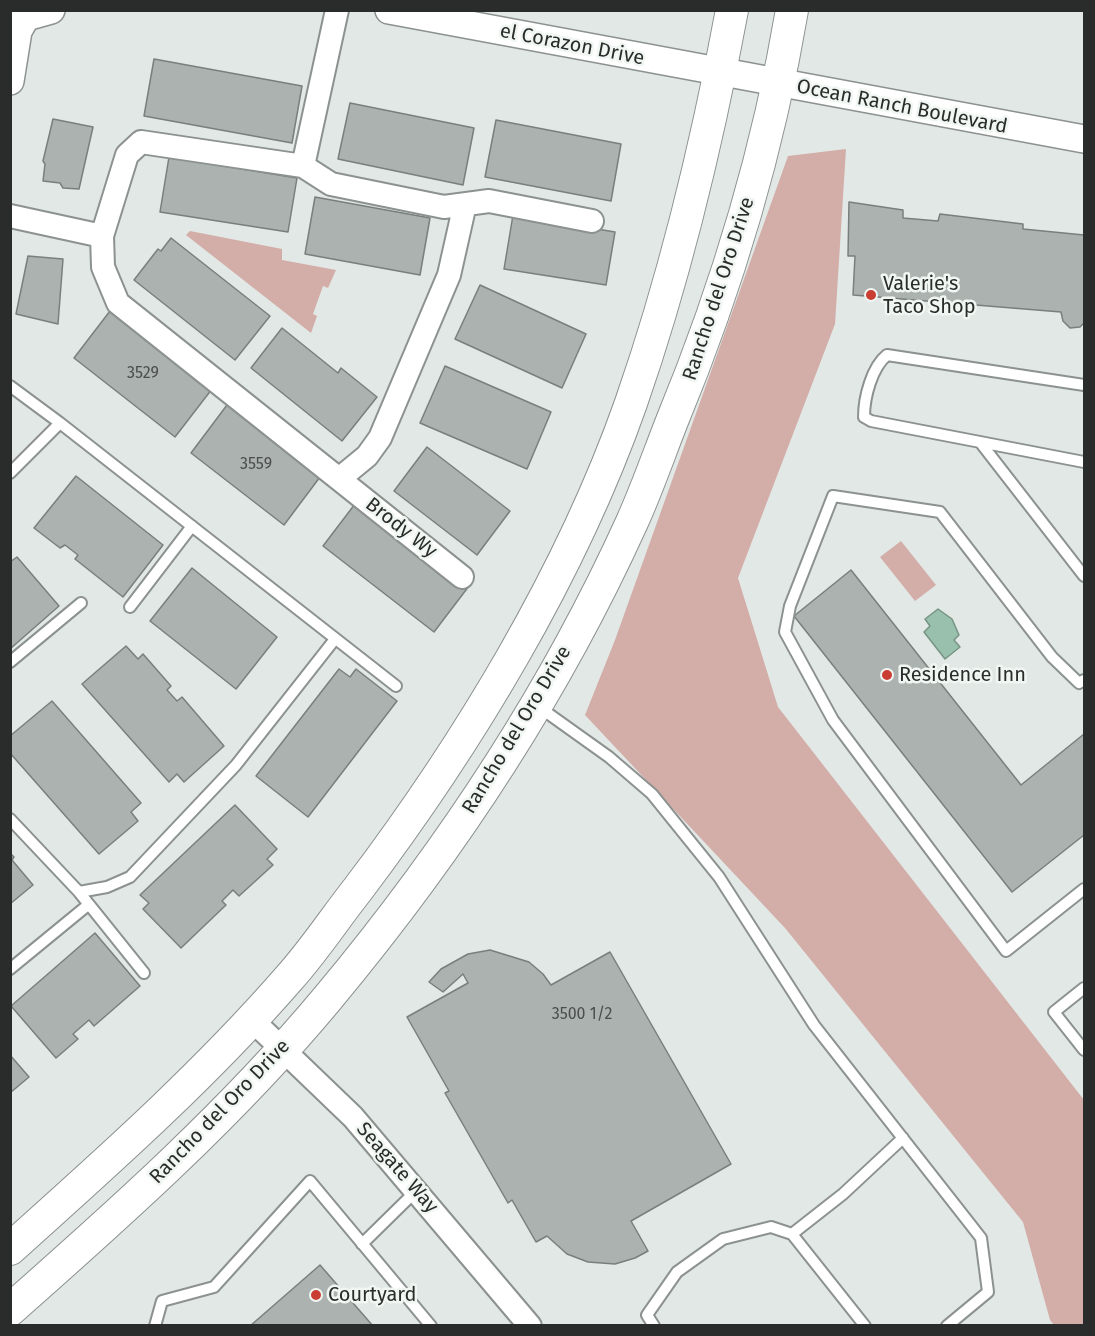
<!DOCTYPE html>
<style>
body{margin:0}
#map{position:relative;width:1095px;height:1336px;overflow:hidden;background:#e2e8e5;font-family:"Fira Sans",sans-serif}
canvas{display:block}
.frame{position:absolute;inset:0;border:12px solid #2a2c2b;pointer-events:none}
</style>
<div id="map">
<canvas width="1095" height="1336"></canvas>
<div class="frame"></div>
</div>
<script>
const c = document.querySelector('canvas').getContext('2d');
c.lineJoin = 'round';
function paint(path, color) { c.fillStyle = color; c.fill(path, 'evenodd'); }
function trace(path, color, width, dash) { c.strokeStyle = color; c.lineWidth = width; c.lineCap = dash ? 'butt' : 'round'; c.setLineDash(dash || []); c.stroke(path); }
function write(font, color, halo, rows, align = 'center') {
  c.font = font + ' "Fira Sans",sans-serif'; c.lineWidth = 5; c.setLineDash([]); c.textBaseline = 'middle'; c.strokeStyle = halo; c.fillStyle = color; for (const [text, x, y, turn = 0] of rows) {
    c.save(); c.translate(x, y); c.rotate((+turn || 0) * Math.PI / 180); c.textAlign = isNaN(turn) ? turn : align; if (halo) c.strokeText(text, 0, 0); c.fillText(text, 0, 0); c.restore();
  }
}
paint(new Path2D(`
 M 846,149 L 835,324 L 738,578 L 778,707 L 1084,1100 L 1084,1325 L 1054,1325 L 1050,1320 L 1023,1222 L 785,928 L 585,715 L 615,640 L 788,156 Z
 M 190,231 L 282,249 L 282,260 L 336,270 L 328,288 L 323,286 L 313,314 L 317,316 L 311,333 L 186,235 Z
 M 901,541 L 936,585 L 915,601 L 880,557 Z`), '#d3ada8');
const water = new Path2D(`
 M 938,609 L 952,619 L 959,635 L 954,640 L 960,647 L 945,659 L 924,632 L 930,626 L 925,619 Z`);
paint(water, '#98c0ac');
trace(water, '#779485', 1.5);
const building = new Path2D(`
 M 154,59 L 302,86 L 292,143 L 144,116 Z
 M 350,103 L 474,128 L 463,185 L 338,159 Z
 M 53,119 L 93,127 L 79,189 L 63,188 L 60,183 L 43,181 L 45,164 L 43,161 Z
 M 496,120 L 621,144 L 611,201 L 485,177 Z
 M 169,157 L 297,178 L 288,232 L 160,212 Z
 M 315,197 L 430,218 L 420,275 L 305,254 Z
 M 849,202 L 903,210 L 903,218 L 938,221 L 940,214 L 1023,224 L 1023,229 L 1084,235 L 1084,323 L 1080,327 L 1070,328 L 1063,321 L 1061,312 L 853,295 L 855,256 L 848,256 Z
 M 513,215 L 615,232 L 606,285 L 504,269 Z
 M 171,238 L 270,316 L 235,360 L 134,280 L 158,249 L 161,251 Z
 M 28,256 L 63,259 L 58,324 L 16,314 Z
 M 480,285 L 586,334 L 562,388 L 455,339 Z
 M 110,311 L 212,389 L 175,437 L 74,358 Z
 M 282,328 L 338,373 L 341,368 L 377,397 L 342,441 L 251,368 Z
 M 445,366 L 551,412 L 527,469 L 420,423 Z
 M 227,405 L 320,477 L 284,525 L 191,453 Z
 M 427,447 L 510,511 L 477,555 L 394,491 Z
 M 76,476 L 163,545 L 123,597 L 75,559 L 78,555 L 65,545 L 60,548 L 34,528 Z
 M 358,500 L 469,586 L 434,632 L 323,546 Z
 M 17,557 L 59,606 L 10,649 L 10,562 Z
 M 192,568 L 277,637 L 236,689 L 150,621 Z
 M 851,570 L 1021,785 L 1084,734 L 1084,835 L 1012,892 L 794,616 Z
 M 126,646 L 138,659 L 143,654 L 171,686 L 167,690 L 177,701 L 182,697 L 224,746 L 184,782 L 177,774 L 169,782 L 82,684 Z
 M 339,669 L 350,677 L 356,669 L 397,701 L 308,817 L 256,776 Z
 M 52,701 L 141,803 L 131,812 L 138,821 L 99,854 L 10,753 L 10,736 Z
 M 235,805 L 277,849 L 267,859 L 273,865 L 239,896 L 233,890 L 222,901 L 226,905 L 181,948 L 143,909 L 149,903 L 140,895 Z
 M 10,853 L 14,857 L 12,860 L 33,885 L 10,904 Z
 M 95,933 L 140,986 L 94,1026 L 89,1020 L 73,1034 L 78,1039 L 56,1058 L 11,1006 Z
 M 490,950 L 529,962 L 543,974 L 551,985 L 610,952 L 731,1164 L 631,1221 L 648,1251 L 635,1258 L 615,1264 L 588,1262 L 567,1254 L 547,1236 L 536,1242 L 512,1200 L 508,1203 L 445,1093 L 449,1091 L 407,1017 L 468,983 L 463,974 L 443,992 L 429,982 L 441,969 L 468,954 Z
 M 10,1055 L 29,1077 L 10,1093 Z
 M 320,1265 L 373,1326 L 250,1326 Z`);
paint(building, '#acb2af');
trace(building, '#797f7c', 1.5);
const service = new Path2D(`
 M 1084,385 L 887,355 C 872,367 864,397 864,417 L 871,421 L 1084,462
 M 10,386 L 60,423
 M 980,442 L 1084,576
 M 10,473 L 60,423 L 396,686
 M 130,607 L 192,526
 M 10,662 L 81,603
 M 1084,680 L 1079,683 L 1052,657 L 940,512 L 833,496 L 790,606 L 785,632 L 833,720 L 1006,951 L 1084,889
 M 539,707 L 609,757 L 652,794 L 719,877 L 814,1025 L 981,1238 L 988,1292 L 947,1326
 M 10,819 L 79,892 L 107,887 L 130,877 L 236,765 L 335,639
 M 79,892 L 144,973
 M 10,969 L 88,905
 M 1084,988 L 1054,1012 L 1084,1050
 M 792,1234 L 843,1194 L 903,1138
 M 362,1244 L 417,1190
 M 155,1326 L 162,1301 L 214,1287 L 310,1181 L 431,1326
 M 654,1326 L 647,1315 L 677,1272 L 723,1239 L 771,1227 L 792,1234 L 865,1326`);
const minor = new Path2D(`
 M 303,166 L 331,184 L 444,207 L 489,201 L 592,221
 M 10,216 L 102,236 L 103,267 L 118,303 L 339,479 L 367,456 L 380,438 L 449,275 L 465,204
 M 102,236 L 127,155 L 141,142 L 303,166 L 337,10
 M 339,479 L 462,577
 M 252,1020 L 353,1117 L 530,1326`);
const tertiary = new Path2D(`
 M 389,10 L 1084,139
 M 10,16 L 26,17 L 51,10
 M 10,81 L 18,31 L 26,17`);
const secondary = new Path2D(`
 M 10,1249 C 107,1162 205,1075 290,977 C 315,949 335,918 358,889 C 467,745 571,574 631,403 C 676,274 707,144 732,10
 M 10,1310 C 121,1212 232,1113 327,999 C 448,854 554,694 632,522 C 647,489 659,454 672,421 C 727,288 768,152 792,10`);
trace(service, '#8c928f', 14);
trace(minor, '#8c928f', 26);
trace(tertiary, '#8c928f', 30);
trace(secondary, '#8c928f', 34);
trace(service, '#fff', 10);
trace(minor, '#fff', 22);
trace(tertiary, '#fff', 27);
trace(secondary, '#fff', 32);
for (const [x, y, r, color] of [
 [871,295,6,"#ca3d33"],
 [887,675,6,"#ca3d33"],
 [316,1295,6,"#ca3d33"]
]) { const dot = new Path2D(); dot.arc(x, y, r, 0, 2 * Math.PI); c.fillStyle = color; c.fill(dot); trace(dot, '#f0f6f2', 2); }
write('16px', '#4a4e4c', null, [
 ["3529",143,374],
 ["3559",256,465],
 ["3500 1/2",582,1015]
]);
write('20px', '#2a2c2b', '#f0f6f2', [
 ["el Corazon Drive",572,45,11],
 ["Ocean Ranch Boulevard",902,107,11],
 ["Rancho del Oro Drive",719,289,-72],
 ["Brody Wy",401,528,38],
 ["Rancho del Oro Drive",517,730,-59],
 ["Rancho del Oro Drive",220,1112,-46],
 ["Seagate Way",397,1168,49]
]);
write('20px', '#2a2c2b', '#f0f6f2', [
 ["Valerie's",883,284],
 ["Taco Shop",883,307],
 ["Residence Inn",899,675],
 ["Courtyard",328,1295]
], 'left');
</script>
